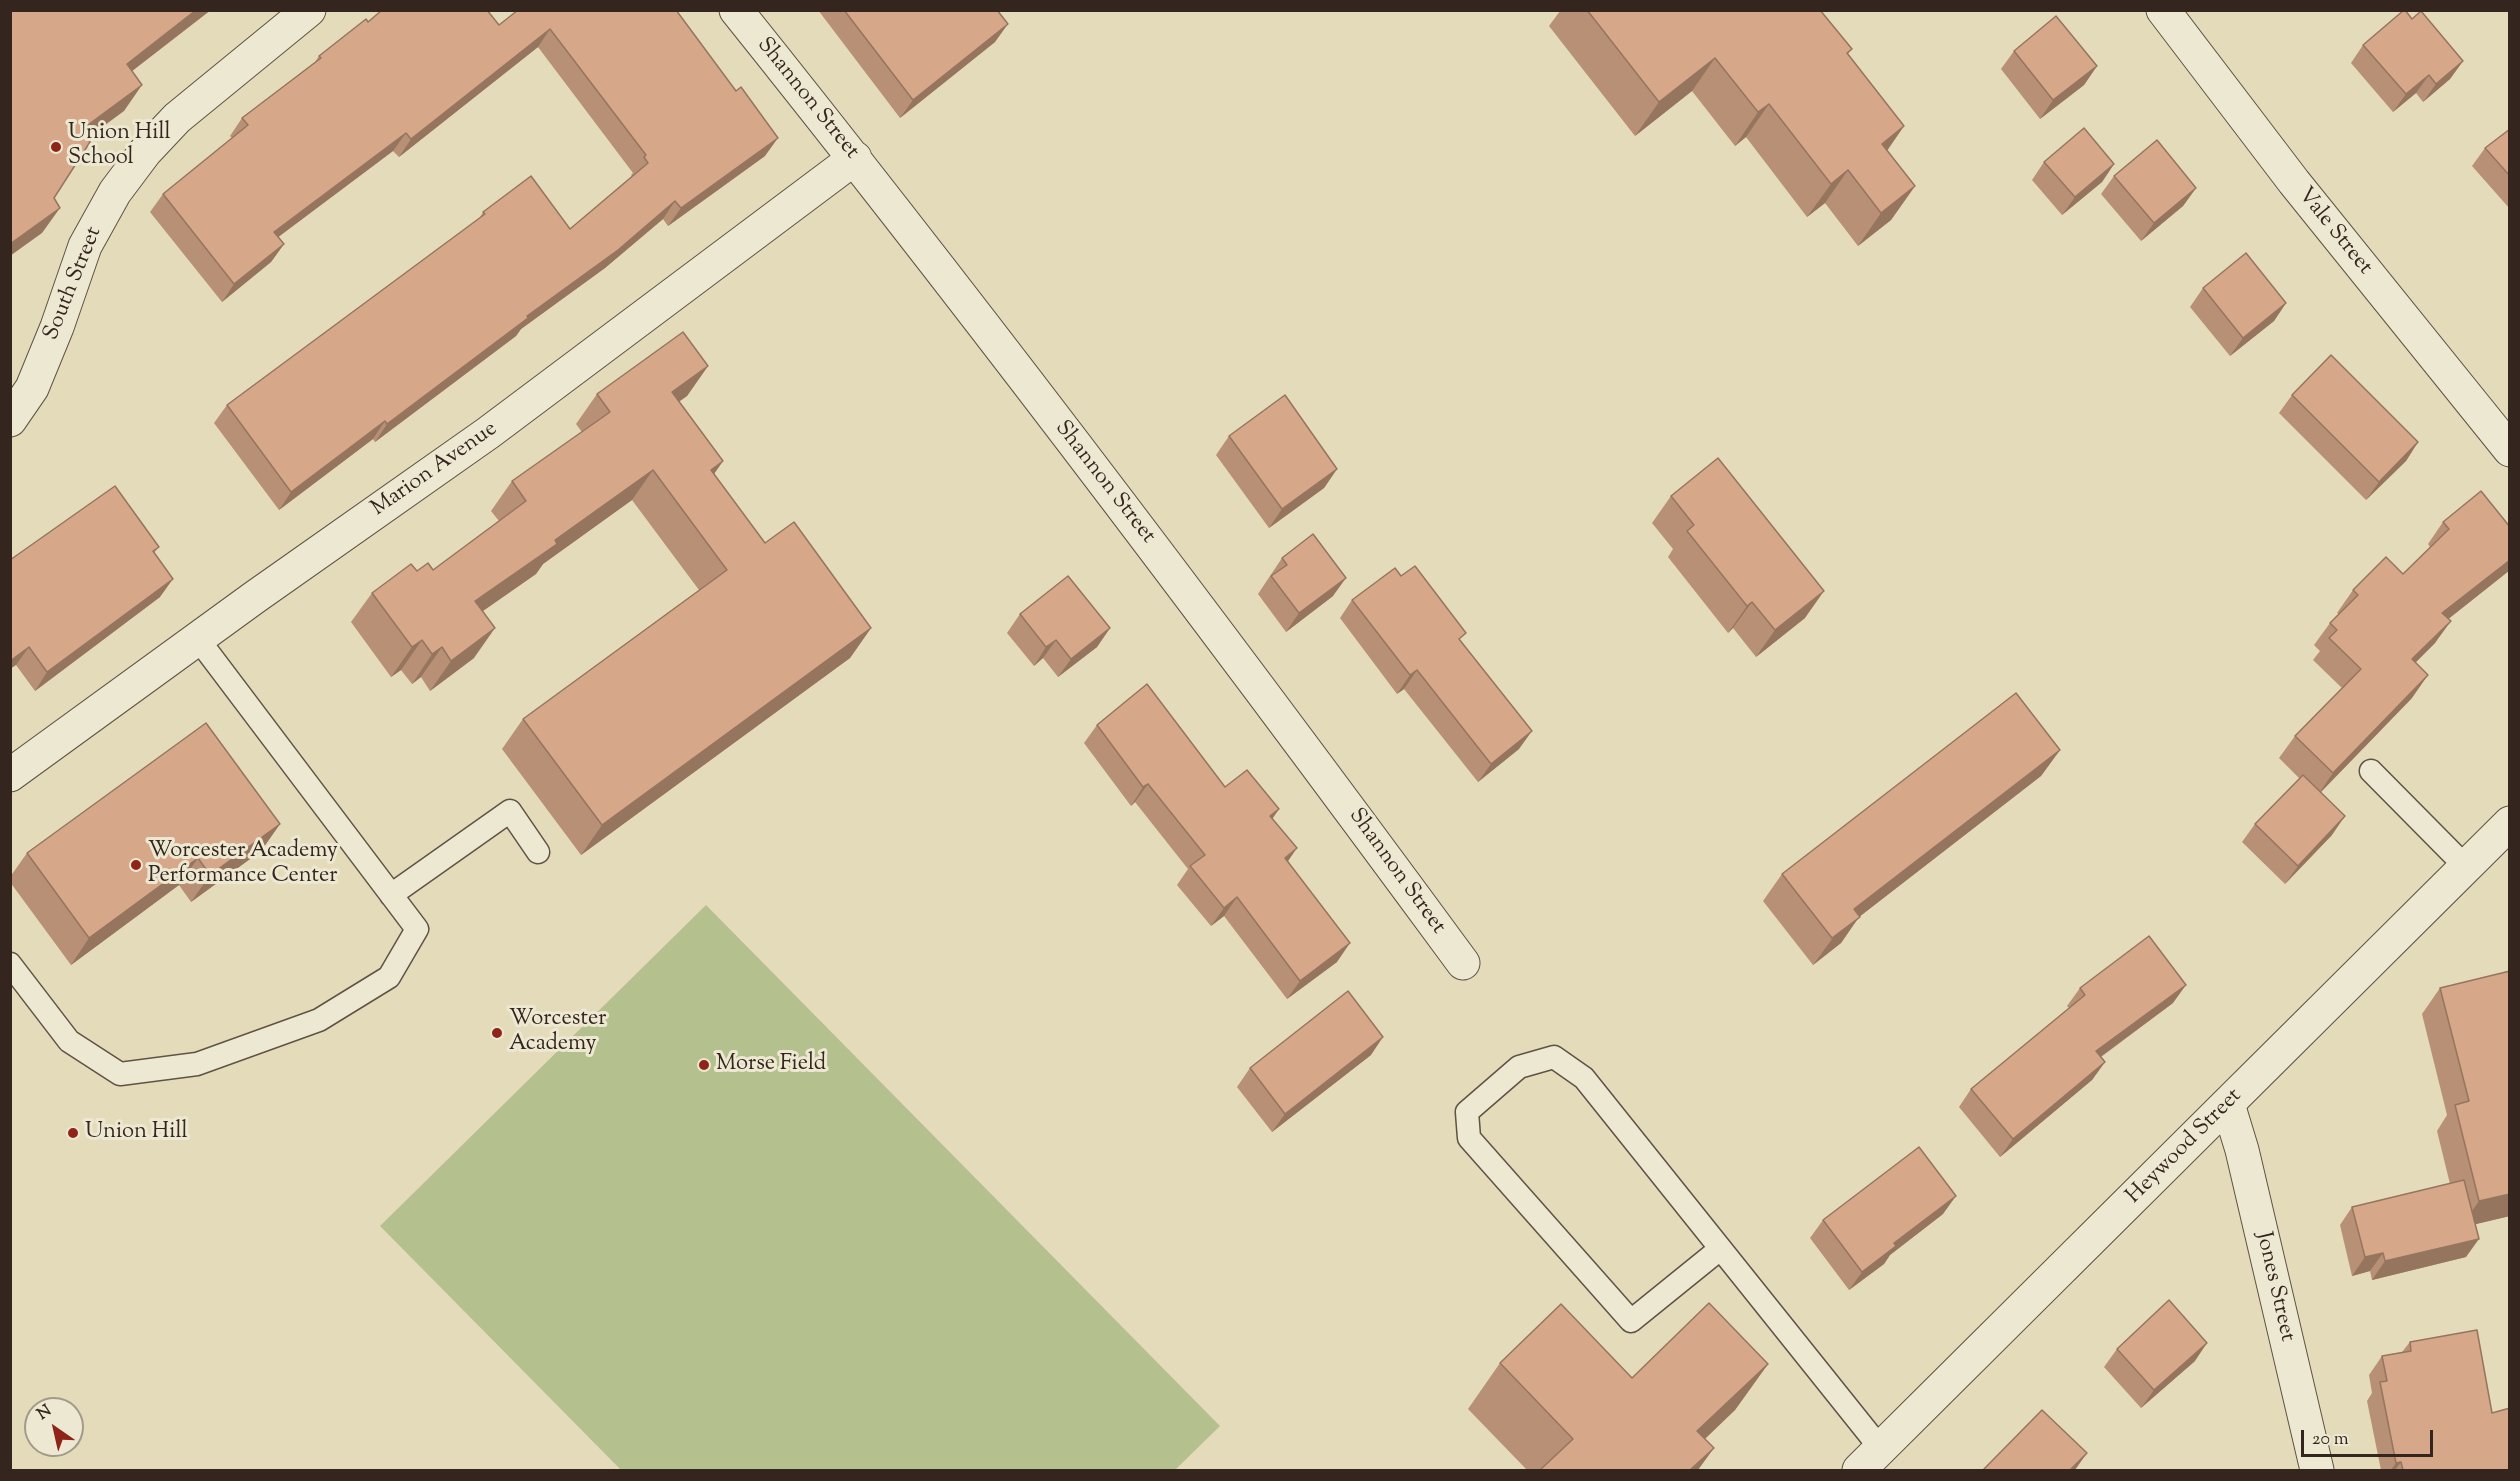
<!DOCTYPE html>
<style>
body{margin:0}
#map{position:relative;width:2520px;height:1481px;overflow:hidden;background:#e4dbba;font-family:"Sorts Mill Goudy",serif}
canvas{display:block}
.frame{position:absolute;inset:0;border:12px solid #34251e;pointer-events:none}
.north{position:absolute;left:24px;top:1397px;width:60px;height:60px;box-sizing:border-box;background:#ede8d2;border:2px solid #a39a8a;border-radius:50%;rotate:326deg;font-size:16px;font-weight:700;line-height:24px;text-align:center;color:#34251e}
.north::after{content:'';display:block;margin:auto;width:21px;height:27px;background:#8f2418;clip-path:polygon(50% 0,100% 100%,50% 72%,0 100%)}
.scale{position:absolute;left:2301px;top:1430px;width:132px;height:27px;box-sizing:border-box;border:3px solid #34251e;border-top:0;padding-left:8px;font-size:18px;line-height:21px;white-space:nowrap;color:#34251e;-webkit-text-stroke:4px #ede8d2;paint-order:stroke}
</style>
<div id="map">
<canvas width="2520" height="1481"></canvas>
<div class="frame"></div>
<div class="north">N</div>
<div class="scale">20 m</div>
</div>
<script>
const c = document.querySelector('canvas').getContext('2d');
c.lineJoin = 'round';
function paint(path, color) { c.fillStyle = color; c.fill(path, 'evenodd'); }
function trace(path, color, width, dash) { c.strokeStyle = color; c.lineWidth = width; c.lineCap = dash ? 'butt' : 'round'; c.setLineDash(dash || []); c.stroke(path); }
function write(font, color, halo, rows, align = 'center') {
  c.font = font + ' "Sorts Mill Goudy",serif'; c.lineWidth = 6; c.setLineDash([]); c.textBaseline = 'middle'; c.strokeStyle = halo; c.fillStyle = color; for (const [text, x, y, turn = 0] of rows) {
    c.save(); c.translate(x, y); c.rotate((+turn || 0) * Math.PI / 180); c.textAlign = isNaN(turn) ? turn : align; if (halo) c.strokeText(text, 0, 0); c.fillText(text, 0, 0); c.restore();
  }
}
paint(new Path2D(`
 M 706,905 L 1220,1426 L 1175,1470 L 621,1470 L 380,1226 Z`), '#b5c08f');
const service = new Path2D(`
 M 2371,771 L 2466,867
 M 391,895 L 510,811 L 538,852
 M 10,964 L 69,1041 L 120,1074 L 197,1064 L 319,1020 L 389,977 L 417,929 L 198,639
 M 1720,1249 L 1631,1321 L 1469,1138 L 1467,1112 L 1519,1067 L 1554,1057 L 1584,1078 L 1881,1449`);
const minor = new Path2D(`
 M 736,10 C 986,322 1226,641 1463,963
 M 2163,10 L 2294,182 L 2510,450
 M 10,420 L 32,388 L 57,327 L 85,246 L 115,192 L 145,152 L 177,118 L 309,10
 M 10,775 L 255,597 L 488,433 L 855,158
 M 2228,1104 L 2242,1150 L 2317,1470`);
const tertiary = new Path2D(`
 M 1859,1470 L 2510,823`);
trace(service, '#605245', 25);
trace(minor, '#605245', 35);
trace(tertiary, '#605245', 35);
trace(service, '#ede8d2', 22);
trace(minor, '#ede8d2', 33);
trace(tertiary, '#ede8d2', 33);
paint(new Path2D(`
 M 518,10 L 765,156 L 668,226 L 663,219 L 605,268 L 521,329 L 516,336 L 375,442 L 373,439 L 279,510 L 214,423 L 227,405 L 479,219 L 483,212 L 570,229 L 632,176 L 631,175 L 633,173 L 538,47 L 399,157 L 393,151 L 278,237 L 284,244 L 271,262 L 222,302 L 150,212 L 163,194 L 232,138 L 230,136 L 242,118 L 315,62 L 319,56 L 368,22 L 499,25 Z
 M 818,10 L 997,10 L 995,42 L 900,118 Z
 M 1820,10 L 1852,49 L 1848,54 L 1904,126 L 1887,151 L 1915,186 L 1891,220 L 1858,246 L 1825,203 L 1807,217 L 1746,137 L 1735,146 L 1692,91 L 1635,136 L 1549,26 L 1560,11 Z
 M 2412,19 L 2463,61 L 2450,79 L 2423,102 L 2416,93 L 2393,112 L 2351,63 L 2363,45 Z
 M 2014,51 L 2097,66 L 2084,85 L 2040,119 L 2001,69 Z
 M 2510,129 L 2510,209 L 2472,166 L 2485,148 Z
 M 2044,162 L 2114,164 L 2102,182 L 2062,215 L 2032,180 Z
 M 2114,176 L 2196,188 L 2183,206 L 2141,241 L 2101,194 Z
 M 2203,288 L 2286,303 L 2274,321 L 2230,356 L 2190,307 Z
 M 708,366 L 687,396 L 679,401 L 723,461 L 714,474 L 765,543 L 871,628 L 850,658 L 581,855 L 502,749 L 523,719 L 699,590 L 632,500 L 543,564 L 536,574 L 483,611 L 474,658 L 430,691 L 421,677 L 412,684 L 401,670 L 391,677 L 351,622 L 372,593 L 417,571 L 433,570 L 499,521 L 491,511 L 512,481 L 582,432 L 576,424 L 597,394 Z
 M 2292,395 L 2418,442 L 2406,461 L 2366,500 L 2279,413 Z
 M 1229,436 L 1337,469 L 1324,488 L 1269,528 L 1216,455 Z
 M 1671,496 L 1805,618 L 1756,657 L 1733,628 L 1728,633 L 1668,557 L 1673,549 L 1652,523 Z
 M 2443,522 L 2510,527 L 2510,570 L 2448,619 L 2435,643 L 2415,663 L 2412,698 L 2321,792 L 2332,835 L 2285,884 L 2242,842 L 2255,824 L 2300,779 L 2279,758 L 2295,736 L 2342,688 L 2313,660 L 2320,651 L 2314,645 L 2330,623 L 2339,614 L 2337,613 L 2353,590 L 2403,574 L 2430,547 L 2428,544 Z
 M 159,547 L 154,553 L 160,597 L 35,691 L 16,665 L 10,560 Z
 M 1282,558 L 1333,596 L 1286,632 L 1258,594 Z
 M 1401,576 L 1461,641 L 1519,749 L 1478,782 L 1404,689 L 1397,694 L 1340,618 L 1352,600 Z
 M 1020,614 L 1110,628 L 1097,647 L 1058,677 L 1043,658 L 1034,666 L 1007,633 Z
 M 1097,725 L 1225,787 L 1279,809 L 1273,818 L 1288,861 L 1337,962 L 1287,999 L 1224,916 L 1211,926 L 1177,885 L 1188,869 L 1135,802 L 1131,806 L 1084,743 Z
 M 2060,750 L 2041,776 L 1859,917 L 1841,943 L 1813,965 L 1763,901 L 1782,874 Z
 M 280,824 L 261,851 L 191,902 L 179,885 L 71,965 L 10,882 L 10,877 L 27,853 Z
 M 2510,971 L 2510,1216 L 2475,1224 L 2466,1257 L 2372,1280 L 2370,1271 L 2352,1276 L 2340,1225 L 2352,1207 L 2450,1184 L 2437,1131 L 2447,1115 L 2422,1014 L 2440,988 Z
 M 2080,988 L 2173,1003 L 2101,1057 L 2105,1062 L 2092,1080 L 2000,1157 L 1959,1107 L 1971,1089 L 2069,1008 L 2067,1006 Z
 M 1371,1055 L 1272,1132 L 1237,1087 L 1250,1068 Z
 M 1943,1214 L 1890,1255 L 1884,1264 L 1849,1290 L 1810,1238 L 1823,1220 Z
 M 2410,1342 L 2492,1413 L 2510,1470 L 2381,1470 L 2367,1401 L 2372,1393 L 2369,1375 L 2382,1356 L 2402,1352 Z
 M 2117,1349 L 2195,1361 L 2141,1408 L 2104,1367 Z
 M 1500,1363 L 1632,1378 L 1768,1364 L 1735,1410 L 1705,1439 L 1698,1470 L 1527,1470 L 1468,1409 Z`), '#b89075');
paint(new Path2D(`
 M 196,10 L 211,10 L 109,89 L 127,64 Z
 M 1008,24 L 995,42 L 900,118 L 913,100 Z
 M 550,29 L 538,47 L 399,157 L 411,139 Z
 M 1715,58 L 1692,91 L 1635,136 L 1659,102 Z
 M 2463,61 L 2450,79 L 2423,102 L 2436,84 Z
 M 2097,66 L 2084,85 L 2040,119 L 2053,100 Z
 M 2429,75 L 2416,93 L 2393,112 L 2406,94 Z
 M 142,85 L 124,111 L 63,156 L 81,130 Z
 M 1769,104 L 1746,137 L 1735,146 L 1758,112 Z
 M 1904,126 L 1881,159 L 1882,144 Z
 M 406,133 L 393,151 L 261,250 L 274,232 Z
 M 778,138 L 765,156 L 668,226 L 681,208 Z
 M 2114,164 L 2102,182 L 2062,215 L 2075,197 Z
 M 1848,170 L 1825,203 L 1807,217 L 1831,184 Z
 M 1915,186 L 1891,220 L 1858,246 L 1881,213 Z
 M 2196,188 L 2183,206 L 2141,241 L 2154,223 Z
 M 675,201 L 663,219 L 605,268 L 521,329 L 516,336 L 375,442 L 387,424 Z
 M 60,208 L 42,233 L 10,256 L 10,244 Z
 M 284,244 L 271,262 L 222,302 L 234,284 Z
 M 2286,303 L 2274,321 L 2230,356 L 2243,338 Z
 M 708,366 L 687,396 L 651,422 L 672,392 Z
 M 385,421 L 373,439 L 279,510 L 291,492 Z
 M 2418,442 L 2406,461 L 2366,500 L 2379,482 Z
 M 723,461 L 702,491 L 711,470 Z
 M 1337,469 L 1324,488 L 1269,528 L 1282,509 Z
 M 653,470 L 632,500 L 543,564 L 536,574 L 454,631 L 475,601 L 555,540 Z
 M 2510,560 L 2510,570 L 2427,636 L 2442,613 Z
 M 1346,578 L 1333,596 L 1286,632 L 1299,613 Z
 M 173,579 L 160,597 L 35,691 L 47,672 Z
 M 1824,591 L 1805,618 L 1756,657 L 1775,630 Z
 M 1752,602 L 1733,628 L 1728,633 L 1747,606 Z
 M 2451,621 L 2435,643 L 2396,682 L 2412,659 Z
 M 495,628 L 474,658 L 430,691 L 451,661 Z
 M 871,628 L 850,658 L 581,855 L 602,825 Z
 M 1110,628 L 1097,647 L 1058,677 L 1071,659 Z
 M 422,640 L 401,670 L 391,677 L 412,647 Z
 M 1056,640 L 1043,658 L 1034,666 L 1046,647 Z
 M 29,647 L 16,665 L 10,669 L 10,661 Z
 M 442,647 L 421,677 L 412,684 L 432,654 Z
 M 1417,670 L 1404,689 L 1397,694 L 1410,675 Z
 M 2428,675 L 2412,698 L 2317,796 L 2333,773 Z
 M 1532,731 L 1519,749 L 1478,782 L 1491,764 Z
 M 2060,750 L 2041,776 L 1859,917 L 1841,943 L 1813,965 L 1854,909 Z
 M 1148,784 L 1135,802 L 1131,806 L 1143,787 Z
 M 1279,809 L 1266,827 L 1270,816 Z
 M 2345,816 L 2332,835 L 2285,884 L 2298,866 Z
 M 280,824 L 261,851 L 191,902 L 210,875 Z
 M 1297,848 L 1284,867 L 1285,858 Z
 M 198,858 L 179,885 L 71,965 L 89,938 Z
 M 1237,897 L 1224,916 L 1211,926 L 1224,908 Z
 M 1350,943 L 1337,962 L 1287,999 L 1300,981 Z
 M 2186,985 L 2173,1003 L 2084,1069 L 2096,1051 Z
 M 1383,1037 L 1371,1055 L 1272,1132 L 1285,1114 Z
 M 2105,1062 L 2092,1080 L 2000,1157 L 2013,1139 Z
 M 2510,1194 L 2510,1216 L 2460,1228 L 2479,1201 Z
 M 1956,1196 L 1943,1214 L 1890,1255 L 1884,1264 L 1849,1290 L 1862,1272 L 1894,1243 Z
 M 2479,1239 L 2466,1257 L 2372,1280 L 2385,1261 Z
 M 2383,1253 L 2370,1271 L 2352,1276 L 2365,1257 Z
 M 2207,1343 L 2195,1361 L 2141,1408 L 2154,1390 Z
 M 1768,1364 L 1735,1410 L 1672,1470 L 1697,1431 Z
 M 1714,1448 L 1698,1470 L 1690,1470 Z
 M 2087,1453 L 2075,1470 L 2070,1470 Z
 M 2401,1462 L 2395,1470 L 2391,1470 L 2396,1463 Z`), '#96755f');
const building = new Path2D(`
 M 10,10 L 196,10 L 127,64 L 142,85 L 81,130 L 90,142 L 54,198 L 60,208 L 10,244 Z
 M 382,10 L 487,10 L 499,25 L 518,10 L 676,10 L 736,91 L 741,87 L 778,138 L 681,208 L 675,201 L 618,250 L 527,316 L 528,318 L 387,424 L 385,421 L 291,492 L 227,405 L 485,214 L 483,212 L 531,176 L 570,229 L 648,163 L 644,157 L 646,155 L 550,29 L 411,139 L 406,133 L 274,232 L 284,244 L 234,284 L 163,194 L 248,125 L 242,118 L 321,58 L 319,56 L 366,19 L 368,22 Z
 M 844,10 L 997,10 L 1008,24 L 913,100 Z
 M 1587,10 L 1820,10 L 1852,49 L 1847,53 L 1904,126 L 1882,144 L 1915,186 L 1881,213 L 1848,170 L 1831,184 L 1769,104 L 1758,112 L 1715,58 L 1659,102 Z
 M 2404,10 L 2405,10 L 2412,19 L 2421,11 L 2463,61 L 2436,84 L 2429,75 L 2406,94 L 2363,45 Z
 M 2056,16 L 2097,66 L 2053,100 L 2014,51 Z
 M 2084,128 L 2114,164 L 2075,197 L 2044,162 Z
 M 2510,129 L 2510,176 L 2485,148 Z
 M 2157,140 L 2196,188 L 2154,223 L 2114,176 Z
 M 2246,253 L 2286,303 L 2243,338 L 2203,288 Z
 M 683,332 L 708,366 L 672,392 L 723,461 L 711,470 L 765,543 L 794,522 L 871,628 L 602,825 L 523,719 L 727,570 L 653,470 L 555,540 L 557,544 L 475,601 L 495,628 L 451,661 L 442,647 L 432,654 L 422,640 L 412,647 L 372,593 L 411,564 L 417,571 L 428,563 L 433,570 L 526,501 L 512,481 L 610,412 L 597,394 Z
 M 2331,355 L 2418,442 L 2379,482 L 2292,395 Z
 M 1285,395 L 1337,469 L 1282,509 L 1229,436 Z
 M 1718,458 L 1824,591 L 1775,630 L 1752,602 L 1747,606 L 1687,531 L 1694,525 L 1671,496 Z
 M 115,486 L 159,547 L 153,551 L 173,579 L 47,672 L 29,647 L 10,661 L 10,560 Z
 M 2481,491 L 2510,527 L 2510,560 L 2442,613 L 2451,621 L 2412,659 L 2428,675 L 2333,773 L 2295,736 L 2361,669 L 2329,638 L 2337,630 L 2330,623 L 2358,595 L 2353,590 L 2386,557 L 2403,574 L 2449,529 L 2443,522 Z
 M 1313,534 L 1346,578 L 1299,613 L 1271,576 L 1287,565 L 1282,558 Z
 M 1415,566 L 1466,633 L 1459,639 L 1532,731 L 1491,764 L 1417,670 L 1410,675 L 1352,600 L 1395,568 L 1401,576 Z
 M 1068,576 L 1110,628 L 1071,659 L 1056,640 L 1046,647 L 1020,614 Z
 M 1147,684 L 1225,787 L 1247,770 L 1279,809 L 1270,816 L 1297,848 L 1285,858 L 1350,943 L 1300,981 L 1237,897 L 1224,908 L 1190,866 L 1205,855 L 1148,784 L 1143,787 L 1097,725 Z
 M 2016,693 L 2060,750 L 1854,909 L 1860,917 L 1832,938 L 1782,874 Z
 M 206,723 L 280,824 L 210,875 L 198,858 L 89,938 L 27,853 Z
 M 2303,775 L 2345,816 L 2298,866 L 2255,824 Z
 M 2149,936 L 2186,985 L 2096,1051 L 2105,1062 L 2013,1139 L 1971,1089 L 2085,995 L 2080,988 Z
 M 2510,971 L 2510,1194 L 2479,1201 L 2455,1105 L 2469,1101 L 2440,988 Z
 M 1348,991 L 1383,1037 L 1285,1114 L 1250,1068 Z
 M 1919,1147 L 1956,1196 L 1894,1243 L 1896,1246 L 1862,1272 L 1823,1220 Z
 M 2464,1180 L 2479,1239 L 2385,1261 L 2383,1253 L 2365,1257 L 2352,1207 Z
 M 2169,1300 L 2207,1343 L 2154,1390 L 2117,1349 Z
 M 1709,1303 L 1768,1364 L 1697,1431 L 1714,1448 L 1690,1470 L 1540,1470 L 1573,1439 L 1500,1363 L 1561,1304 L 1632,1378 Z
 M 2477,1330 L 2492,1413 L 2510,1408 L 2510,1470 L 2403,1470 L 2401,1462 L 2396,1463 L 2380,1382 L 2387,1381 L 2382,1356 L 2411,1351 L 2410,1342 Z
 M 2042,1410 L 2087,1453 L 2070,1470 L 1983,1470 Z`);
paint(building, '#d6a788');
trace(building, '#96755f', 1.5);
for (const [x, y, r, color] of [
 [56,147,6,"#8f2418"],
 [136,865,6,"#8f2418"],
 [497,1033,6,"#8f2418"],
 [704,1065,6,"#8f2418"],
 [73,1133,6,"#8f2418"]
]) { const dot = new Path2D(); dot.arc(x, y, r, 0, 2 * Math.PI); c.fillStyle = color; c.fill(dot); trace(dot, '#ede8d2', 2); }
write('22px', '#34251e', '#ede8d2', [
 ["Shannon Street",807,99,51],
 ["Vale Street",2334,232,51],
 ["South Street",74,284,-68],
 ["Marion Avenue",435,470,-35],
 ["Shannon Street",1104,483,52],
 ["Shannon Street",1396,872,54],
 ["Heywood Street",2185,1147,-45],
 ["Jones Street",2274,1287,77]
]);
write('22px', '#34251e', '#ede8d2', [
 ["Union Hill",68,134],
 ["School",68,159],
 ["Worcester Academy",148,852],
 ["Performance Center",148,877],
 ["Worcester",509,1020],
 ["Academy",509,1045],
 ["Morse Field",716,1065],
 ["Union Hill",85,1133]
], 'left');
</script>
